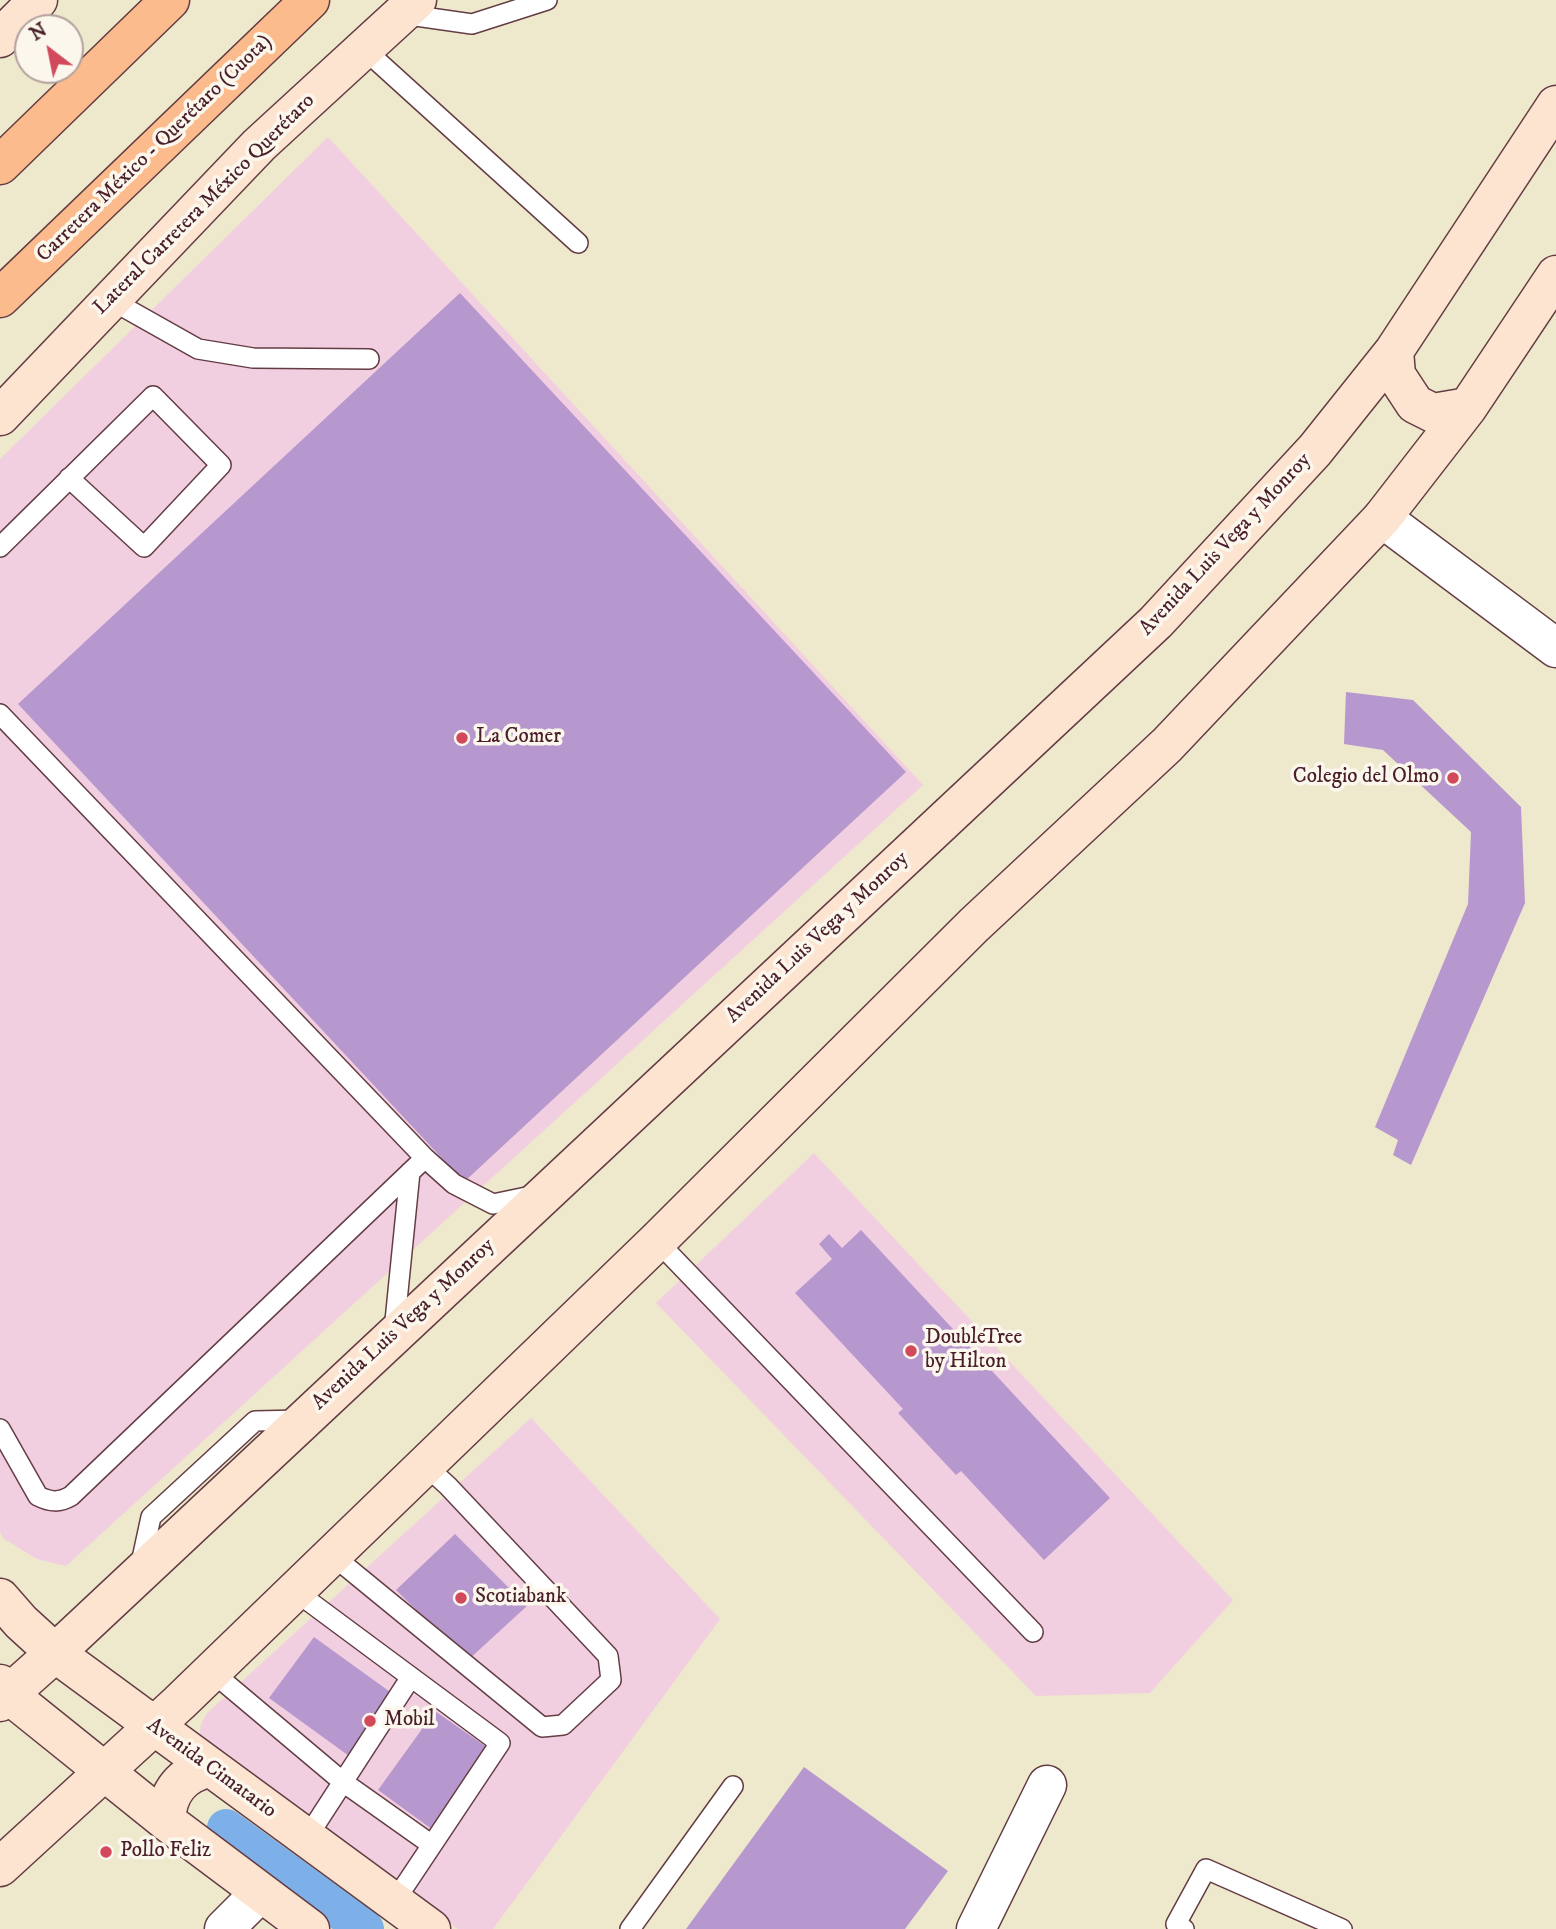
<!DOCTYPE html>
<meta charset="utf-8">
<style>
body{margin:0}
#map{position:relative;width:1556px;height:1929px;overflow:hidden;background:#eee8cc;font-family:"IM FELL DW Pica",serif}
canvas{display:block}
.north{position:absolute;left:14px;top:14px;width:70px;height:70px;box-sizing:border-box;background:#fbf7ec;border:2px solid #b4a19f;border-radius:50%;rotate:328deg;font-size:19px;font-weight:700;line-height:28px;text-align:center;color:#4a1f2b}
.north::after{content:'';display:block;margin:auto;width:24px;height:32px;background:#d1495b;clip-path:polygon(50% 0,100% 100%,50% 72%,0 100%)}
</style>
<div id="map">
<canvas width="1556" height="1929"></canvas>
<div class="north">N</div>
</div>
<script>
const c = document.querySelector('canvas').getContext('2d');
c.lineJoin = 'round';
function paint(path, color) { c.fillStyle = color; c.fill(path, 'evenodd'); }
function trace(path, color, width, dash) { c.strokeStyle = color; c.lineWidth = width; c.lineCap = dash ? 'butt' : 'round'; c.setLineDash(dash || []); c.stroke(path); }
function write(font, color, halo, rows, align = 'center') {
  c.font = font + ' "IM FELL DW Pica",serif'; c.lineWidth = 7; c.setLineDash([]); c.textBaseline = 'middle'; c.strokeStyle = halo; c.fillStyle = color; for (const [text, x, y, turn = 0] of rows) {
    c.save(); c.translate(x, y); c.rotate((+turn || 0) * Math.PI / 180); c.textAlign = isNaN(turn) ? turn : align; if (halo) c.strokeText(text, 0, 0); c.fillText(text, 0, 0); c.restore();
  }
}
paint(new Path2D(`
 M 328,137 L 923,785 L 66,1566 L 37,1559 L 4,1539 L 0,1532 L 0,459 Z
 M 814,1153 L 1233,1600 L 1150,1693 L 1036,1696 L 656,1303 Z
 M 531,1418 L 720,1619 L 493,1929 L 458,1929 L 205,1752 L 199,1738 L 201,1724 L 207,1713 Z`), '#f2cfe0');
trace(new Path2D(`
 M 226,1828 L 365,1929`), '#7dafe9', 38);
paint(new Path2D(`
 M 460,293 L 906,772 L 464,1182 L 18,704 Z
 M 1346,692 L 1413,700 L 1521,807 L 1525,903 L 1411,1165 L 1393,1155 L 1398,1140 L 1375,1127 L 1468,904 L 1471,832 L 1383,750 L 1344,744 Z
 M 861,1230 L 1110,1498 L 1044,1560 L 961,1471 L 956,1475 L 898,1413 L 903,1409 L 795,1293 L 832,1259 L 819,1244 L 829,1234 L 842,1248 Z
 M 455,1534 L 527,1606 L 467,1661 L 396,1590 Z
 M 314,1637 L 393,1694 L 349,1756 L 269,1698 Z
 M 435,1711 L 491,1750 L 433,1830 L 378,1790 Z
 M 804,1767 L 948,1871 L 905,1929 L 686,1929 Z`), '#b798ce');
const lane = new Path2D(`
 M 402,14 L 472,24 L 547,0
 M 364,49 L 578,243
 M 111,300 L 198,349 L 253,358 L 369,359
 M 0,547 L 153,396 L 221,465 L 144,547 L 69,478
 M 0,714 L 425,1158 L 454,1184 L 493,1204 L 536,1195
 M 657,1241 L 1033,1632
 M 394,1331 L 410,1172
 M 0,1429 L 38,1496 C 50,1502 59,1503 71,1496 L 425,1158
 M 332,1555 L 542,1727 L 563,1725 L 611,1680 L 608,1656 L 448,1486 L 425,1465
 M 140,1568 L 151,1517 L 255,1421 L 302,1420
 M 211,1671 L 343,1782 L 432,1845 L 500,1743 L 295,1591
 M 306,1839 L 411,1677
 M 394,1902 L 432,1845
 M 630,1929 L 733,1786
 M 1184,1929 L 1176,1924 L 1206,1869 L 1342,1929`);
const street = new Path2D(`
 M 1382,518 L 1556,648
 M 224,1929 L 260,1893
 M 976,1929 L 1047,1785`);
const secondary = new Path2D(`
 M 0,38 L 38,0
 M 1394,351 L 1396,375 L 1415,404 L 1433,413 L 1468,407
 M 0,416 L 259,145 L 417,0
 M 0,1598 L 21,1622 L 55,1653 L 431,1929
 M 0,1684 L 8,1694 L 166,1821 L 310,1929
 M 0,1702 L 55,1653 L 1156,622 L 1315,450 L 1394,351 L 1556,105
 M 166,1821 C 167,1792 182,1773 210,1768
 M 0,1867 L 179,1703 L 657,1241 L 974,925 L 1167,745 L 1382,518 L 1468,407 L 1556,275`);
const highway = new Path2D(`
 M 0,165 L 170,0
 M 0,298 L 310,0`);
trace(lane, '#633d43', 22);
trace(street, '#633d43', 41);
trace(secondary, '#633d43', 41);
trace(highway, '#633d43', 41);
trace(lane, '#fff', 19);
trace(street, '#fff', 38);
trace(secondary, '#fde4d1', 38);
trace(highway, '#fbbb8c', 38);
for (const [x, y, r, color] of [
 [462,738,7,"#d1495b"],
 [1453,778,7,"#d1495b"],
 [911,1351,7,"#d1495b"],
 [461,1598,7,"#d1495b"],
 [370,1721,7,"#d1495b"],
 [106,1852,7,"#d1495b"]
]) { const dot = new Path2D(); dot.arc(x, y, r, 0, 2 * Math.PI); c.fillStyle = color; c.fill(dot); trace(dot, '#fbf7ec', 2.5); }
write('21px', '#4a1f2b', '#fbf7ec', [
 ["Carretera México - Querétaro (Cuota)",155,149,-44],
 ["Lateral Carretera México Querétaro",205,205,-45],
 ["Avenida Luis Vega y Monroy",1226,545,-47],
 ["Avenida Luis Vega y Monroy",818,938,-43],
 ["Avenida Luis Vega y Monroy",404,1325,-43],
 ["Avenida Cimatario",211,1769,36]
]);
write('21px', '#4a1f2b', '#fbf7ec', [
 ["La Comer",476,738],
 ["Colegio del Olmo",1439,778,"right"],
 ["DoubleTree",925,1339],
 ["by Hilton",925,1363],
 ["Scotiabank",475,1598],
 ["Mobil",384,1721],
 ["Pollo Feliz",120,1852]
], 'left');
</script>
